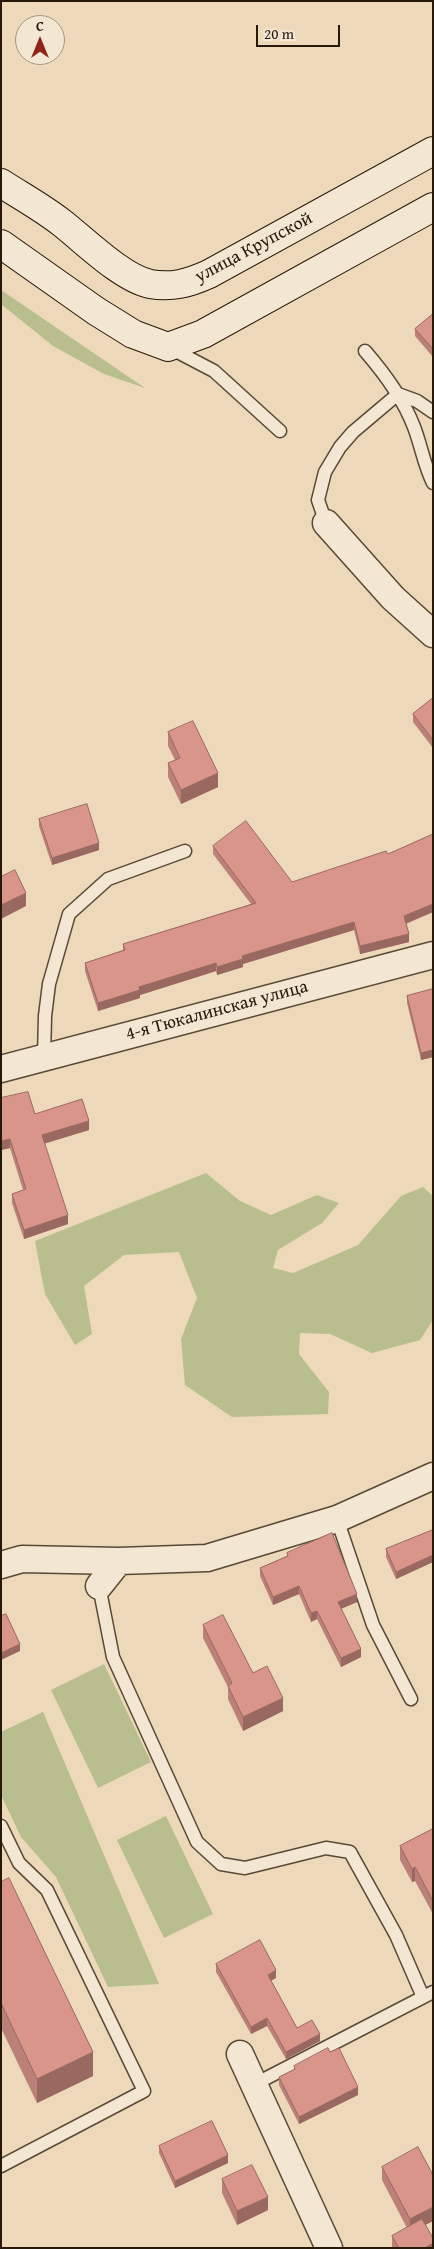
<!DOCTYPE html>
<meta charset="utf-8">
<style>
body{margin:0}
#map{position:relative;width:434px;height:2249px;overflow:hidden;background:#edd8b9;font-family:"Gentium Book Plus",serif}
canvas{display:block}
.frame{position:absolute;inset:0;border:2px solid #261909;pointer-events:none}
.north{position:absolute;left:15px;top:15px;width:50px;height:50px;box-sizing:border-box;background:#f3e6d2;border:1px solid #a19482;border-radius:50%;rotate:0deg;font-size:14px;font-weight:700;line-height:20px;text-align:center;color:#261909}
.north::after{content:'';display:block;margin:auto;width:18px;height:22px;background:#8f2418;clip-path:polygon(50% 0,100% 100%,50% 72%,0 100%)}
.scale{position:absolute;left:256px;top:25px;width:84px;height:22px;box-sizing:border-box;border:2px solid #261909;border-top:0;padding-left:6px;font-size:15px;line-height:18px;white-space:nowrap;color:#261909;-webkit-text-stroke:4px #f3e6d2;paint-order:stroke}
</style>
<div id="map">
<canvas width="434" height="2249"></canvas>
<div class="frame"></div>
<div class="north">С</div>
<div class="scale">20 m</div>
</div>
<script>
const c = document.querySelector('canvas').getContext('2d');
c.lineJoin = 'round';
function paint(path, color) { c.fillStyle = color; c.fill(path, 'evenodd'); }
function trace(path, color, width, dash) { c.strokeStyle = color; c.lineWidth = width; c.lineCap = dash ? 'butt' : 'round'; c.setLineDash(dash || []); c.stroke(path); }
function write(font, color, halo, rows, align = 'center') {
  c.font = font + ' "Gentium Book Plus",serif'; c.lineWidth = 4.5; c.setLineDash([]); c.textBaseline = 'middle'; c.strokeStyle = halo; c.fillStyle = color; for (const [text, x, y, turn = 0] of rows) {
    c.save(); c.translate(x, y); c.rotate((+turn || 0) * Math.PI / 180); c.textAlign = isNaN(turn) ? turn : align; if (halo) c.strokeText(text, 0, 0); c.fillText(text, 0, 0); c.restore();
  }
}
paint(new Path2D(`
 M 1,290 L 145,388 L 104,374 L 53,346 L 1,304 Z
 M 206,1173 L 240,1201 L 271,1215 L 317,1195 L 339,1203 L 322,1223 L 278,1250 L 273,1268 L 293,1273 L 358,1245 L 401,1196 L 423,1187 L 433,1196 L 433,1320 L 420,1340 L 372,1353 L 330,1334 L 300,1333 L 299,1354 L 329,1392 L 328,1414 L 232,1417 L 185,1385 L 181,1339 L 197,1298 L 179,1252 L 124,1255 L 84,1286 L 92,1334 L 75,1345 L 45,1294 L 35,1241 Z
 M 104,1664 L 151,1762 L 98,1788 L 51,1690 Z
 M 43,1712 L 159,1984 L 108,1987 L 56,1877 L 21,1837 L 1,1795 L 1,1732 Z
 M 166,1816 L 213,1914 L 164,1938 L 117,1840 Z`), '#b9be8e');
const lane = new Path2D(`
 M 170,348 L 214,371 L 280,431
 M 365,351 C 385,374 403,398 414,427 C 421,445 424,465 433,483
 M 326,523 L 318,500 L 325,472 L 340,447 L 353,432 L 398,394 L 417,401 L 433,412
 M 44,1056 L 45,1016 L 49,984 L 69,914 L 108,879 L 185,851
 M 337,1519 L 373,1625 L 411,1699
 M 99,1586 L 113,1657 L 197,1842 L 221,1864 L 245,1868 L 326,1848 L 350,1852 L 396,1935 L 423,1997
 M 1,1826 L 19,1863 L 47,1890 L 144,2091 L 1,2166
 M 255,2084 L 433,1992`);
const street = new Path2D(`
 M 326,523 L 393,598 L 433,634
 M 1,1069 L 433,955
 M 1,1565 L 22,1559 L 119,1561
 M 99,1586 L 119,1561 L 207,1558 L 337,1519 L 433,1476
 M 240,2054 L 329,2248`);
const secondary = new Path2D(`
 M 1,183 C 21,196 43,208 62,223 C 85,241 122,278 150,284 C 172,288 189,283 209,274 L 433,151
 M 1,244 L 96,311 L 133,334 L 168,347 L 203,334 L 433,207`);
trace(lane, '#584935', 15);
trace(street, '#584935', 29);
trace(secondary, '#261909', 30);
trace(lane, '#f3e6d2', 12);
trace(street, '#f3e6d2', 26);
trace(secondary, '#f3e6d2', 28);
paint(new Path2D(`
 M 433,314 L 433,357 L 415,336 L 415,329 Z
 M 433,698 L 433,748 L 413,722 L 413,714 Z
 M 168,732 L 218,787 L 181,804 L 168,777 L 168,763 L 175,760 L 168,746 Z
 M 39,819 L 99,850 L 52,865 L 39,826 Z
 M 433,834 L 433,912 L 406,924 L 409,942 L 360,954 L 354,930 L 243,964 L 243,967 L 217,975 L 216,971 L 140,995 L 140,998 L 98,1011 L 85,971 L 85,963 L 123,950 L 123,944 L 251,904 L 213,854 L 213,846 L 292,882 L 388,854 Z
 M 433,989 L 433,1057 L 421,1060 L 407,1003 L 407,996 Z
 M 1,1098 L 35,1114 L 89,1130 L 44,1144 L 68,1224 L 24,1239 L 12,1203 L 12,1194 L 23,1190 L 10,1148 L 1,1150 Z
 M 433,1530 L 433,1562 L 396,1579 L 386,1557 L 386,1549 Z
 M 287,1553 L 357,1602 L 341,1609 L 361,1657 L 341,1667 L 317,1619 L 311,1622 L 299,1594 L 273,1605 L 260,1576 L 260,1568 L 287,1556 Z
 M 203,1625 L 253,1673 L 283,1711 L 243,1731 L 228,1699 L 228,1687 L 203,1638 Z
 M 433,1829 L 433,1914 L 415,1881 L 412,1882 L 400,1860 L 400,1846 Z
 M 1,1882 L 93,2076 L 37,2103 L 1,2028 Z
 M 216,1964 L 276,1978 L 271,1981 L 297,2028 L 320,2041 L 286,2059 L 267,2026 L 251,2034 L 216,1972 Z
 M 294,2066 L 358,2095 L 299,2124 L 279,2085 L 279,2077 L 294,2070 Z
 M 159,2146 L 228,2163 L 175,2188 L 159,2153 Z
 M 382,2167 L 433,2221 L 425,2225 L 433,2248 L 392,2248 L 392,2236 L 407,2228 L 382,2180 Z
 M 222,2179 L 268,2210 L 237,2225 L 222,2193 Z`), '#bb8078');
paint(new Path2D(`
 M 218,773 L 218,787 L 181,804 L 181,790 Z
 M 99,843 L 99,850 L 52,865 L 52,858 Z
 M 26,893 L 26,906 L 1,919 L 1,905 Z
 M 433,904 L 433,912 L 404,924 L 404,916 Z
 M 354,922 L 354,930 L 243,964 L 243,967 L 217,975 L 217,967 L 242,956 Z
 M 409,934 L 409,942 L 360,954 L 360,946 Z
 M 216,963 L 216,971 L 140,995 L 140,998 L 98,1011 L 98,1003 L 139,987 Z
 M 433,1050 L 433,1057 L 421,1060 L 421,1053 Z
 M 89,1121 L 89,1130 L 42,1144 L 42,1135 Z
 M 10,1139 L 10,1148 L 1,1150 L 1,1141 Z
 M 68,1215 L 68,1224 L 24,1239 L 24,1230 Z
 M 433,1555 L 433,1562 L 396,1579 L 396,1572 Z
 M 299,1586 L 299,1594 L 273,1605 L 273,1597 Z
 M 357,1594 L 357,1602 L 338,1610 L 338,1602 Z
 M 317,1611 L 317,1619 L 311,1622 L 311,1613 Z
 M 20,1644 L 20,1651 L 1,1660 L 1,1653 Z
 M 361,1649 L 361,1657 L 341,1667 L 341,1658 Z
 M 283,1698 L 283,1711 L 243,1731 L 243,1717 Z
 M 415,1867 L 415,1881 L 412,1882 L 412,1869 Z
 M 276,1970 L 276,1978 L 268,1982 L 268,1975 Z
 M 267,2018 L 267,2026 L 251,2034 L 251,2027 Z
 M 320,2034 L 320,2041 L 286,2059 L 286,2052 Z
 M 93,2052 L 93,2076 L 37,2103 L 37,2079 Z
 M 358,2087 L 358,2095 L 299,2124 L 299,2117 Z
 M 228,2155 L 228,2163 L 175,2188 L 175,2181 Z
 M 268,2197 L 268,2210 L 237,2225 L 237,2211 Z
 M 433,2207 L 433,2221 L 410,2233 L 410,2219 Z
 M 433,2243 L 433,2248 L 425,2248 Z`), '#996861');
const building = new Path2D(`
 M 433,314 L 433,349 L 415,329 Z
 M 433,698 L 433,740 L 413,714 Z
 M 193,721 L 218,773 L 181,790 L 168,763 L 180,758 L 168,732 Z
 M 87,804 L 99,843 L 52,858 L 39,819 Z
 M 246,821 L 292,882 L 386,851 L 388,854 L 433,834 L 433,904 L 404,916 L 409,934 L 360,946 L 354,922 L 242,956 L 243,959 L 217,967 L 216,963 L 139,987 L 140,990 L 98,1003 L 85,963 L 125,950 L 123,944 L 256,903 L 213,846 Z
 M 15,870 L 26,893 L 1,905 L 1,877 Z
 M 433,989 L 433,1050 L 421,1053 L 407,996 Z
 M 28,1092 L 35,1114 L 82,1099 L 89,1121 L 42,1135 L 68,1215 L 24,1230 L 12,1194 L 26,1189 L 10,1139 L 1,1141 L 1,1098 Z
 M 433,1530 L 433,1555 L 396,1572 L 386,1549 Z
 M 332,1533 L 357,1594 L 338,1602 L 361,1649 L 341,1658 L 317,1611 L 311,1613 L 299,1586 L 273,1597 L 260,1568 L 288,1556 L 287,1553 Z
 M 6,1614 L 20,1644 L 1,1653 L 1,1616 Z
 M 223,1615 L 253,1673 L 267,1666 L 283,1698 L 243,1717 L 228,1686 L 232,1683 L 203,1625 Z
 M 433,1829 L 433,1901 L 415,1867 L 412,1869 L 400,1846 Z
 M 9,1878 L 93,2052 L 37,2079 L 1,2003 L 1,1882 Z
 M 260,1940 L 276,1970 L 268,1975 L 297,2028 L 312,2020 L 320,2034 L 286,2052 L 267,2018 L 251,2027 L 216,1964 Z
 M 328,2048 L 330,2052 L 339,2048 L 358,2087 L 299,2117 L 279,2077 L 295,2069 L 294,2066 Z
 M 212,2121 L 228,2155 L 175,2181 L 159,2146 Z
 M 418,2147 L 433,2175 L 433,2207 L 410,2219 L 382,2167 Z
 M 252,2165 L 268,2197 L 237,2211 L 222,2179 Z
 M 422,2219 L 433,2238 L 433,2243 L 425,2248 L 399,2248 L 392,2236 Z`);
paint(building, '#da958b');
trace(building, '#996861', 1);
write('18px', '#261909', '#f3e6d2', [
 ["улица Крупской",254,248,-28],
 ["4-я Тюкалинская улица",217,1011,-15]
]);
</script>
